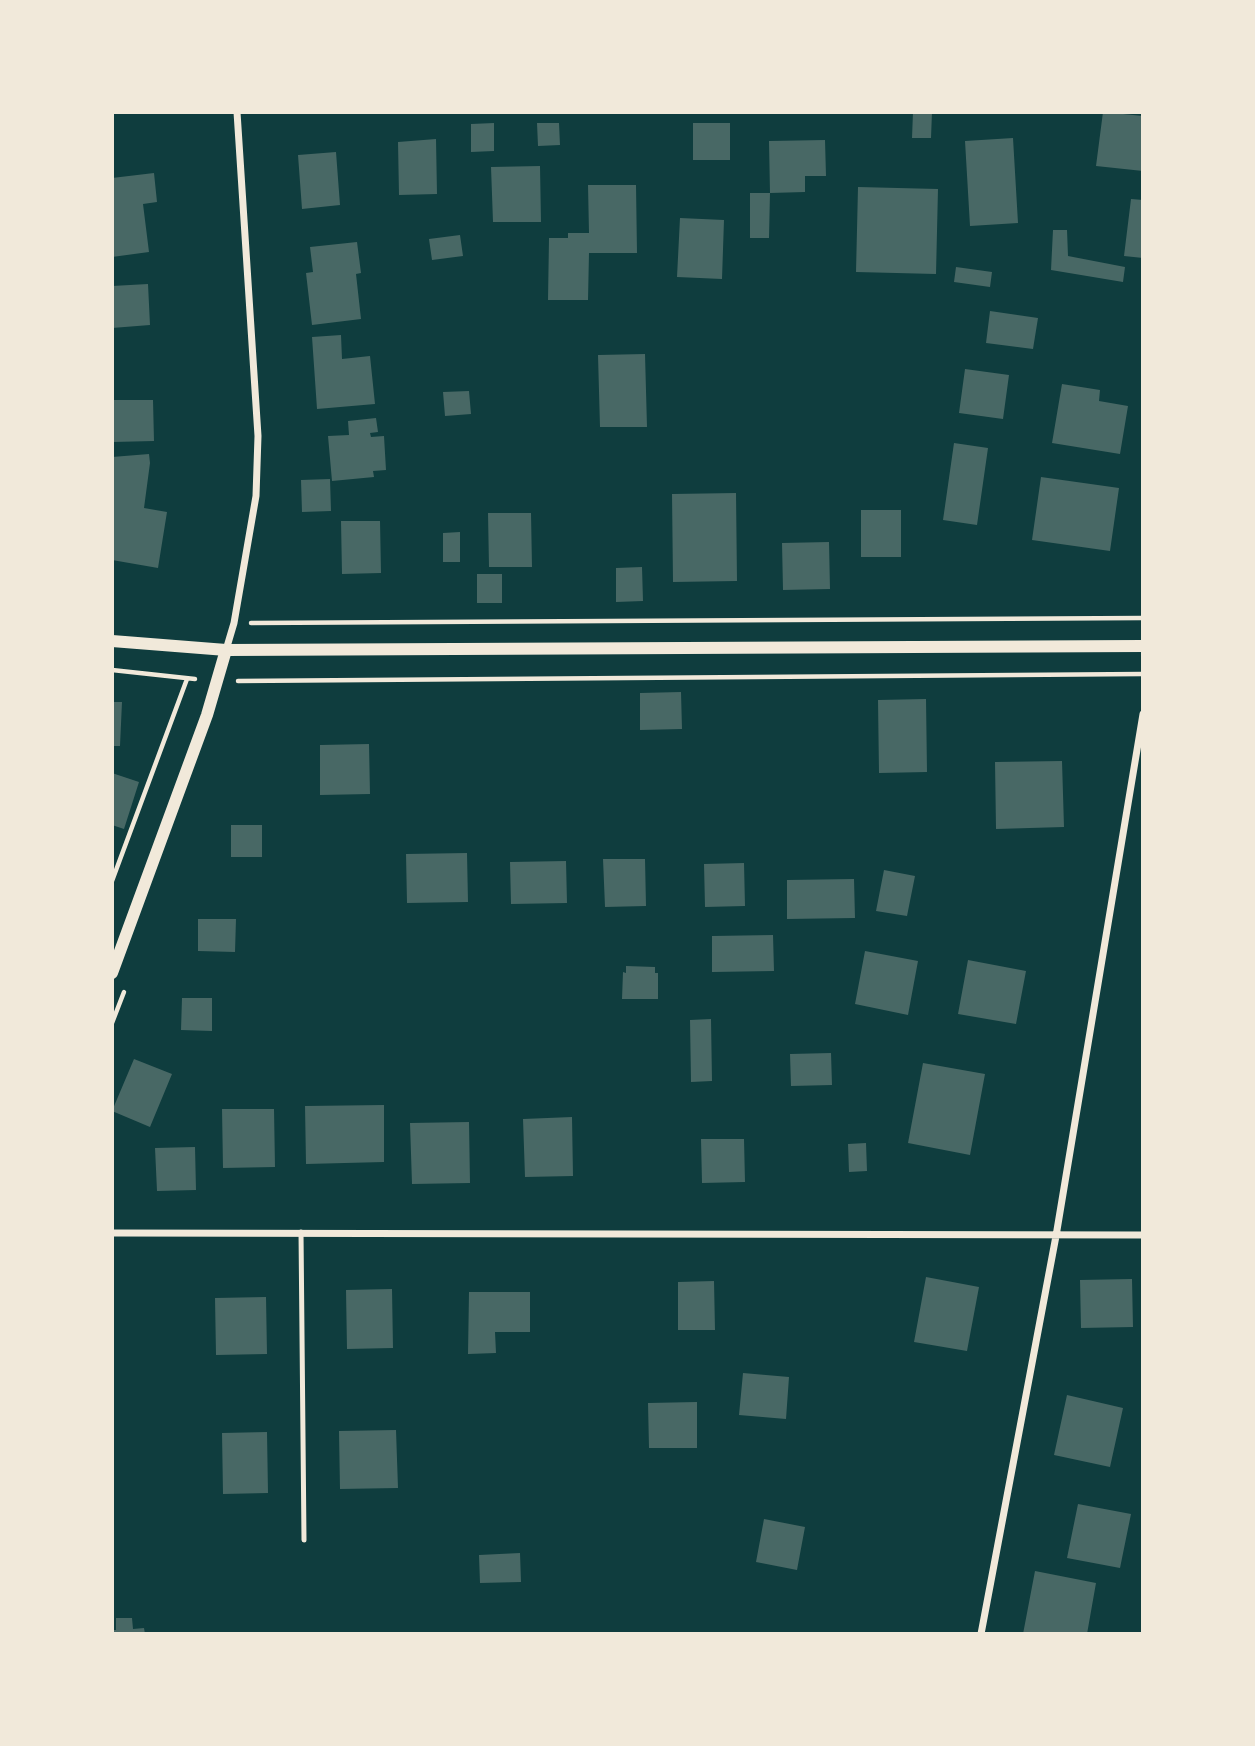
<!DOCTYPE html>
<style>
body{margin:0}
#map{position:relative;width:1255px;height:1746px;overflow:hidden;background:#0f3d3e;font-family:Figtree,sans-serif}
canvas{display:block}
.frame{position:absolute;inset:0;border:114px solid #f1e9da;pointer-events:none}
</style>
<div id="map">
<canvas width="1255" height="1746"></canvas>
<div class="frame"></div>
</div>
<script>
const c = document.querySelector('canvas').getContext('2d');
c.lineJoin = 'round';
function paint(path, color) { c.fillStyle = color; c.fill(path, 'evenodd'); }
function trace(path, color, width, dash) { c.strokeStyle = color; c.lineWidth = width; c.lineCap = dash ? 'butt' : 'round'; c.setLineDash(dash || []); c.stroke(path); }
paint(new Path2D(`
 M 913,112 L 932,112 L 931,138 L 912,138 Z
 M 1103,112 L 1143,116 L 1143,171 L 1096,166 Z
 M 494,123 L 494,151 L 471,152 L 471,124 Z
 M 537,123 L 559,123 L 560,145 L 538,146 Z
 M 693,123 L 730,123 L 730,160 L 693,160 Z
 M 1013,138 L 1018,223 L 970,226 L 965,141 Z
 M 436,139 L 437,194 L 399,195 L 398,142 Z
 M 825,140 L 826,176 L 805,176 L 805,192 L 770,193 L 769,238 L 750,238 L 750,193 L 770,193 L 769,141 Z
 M 336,152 L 340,205 L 302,209 L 298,155 Z
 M 540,166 L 541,222 L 493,222 L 491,167 Z
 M 154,173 L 157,202 L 143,204 L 149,252 L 112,257 L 112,178 Z
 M 588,185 L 636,185 L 637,253 L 589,253 L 588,300 L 548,300 L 549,238 L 568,238 L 568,233 L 589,233 Z
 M 858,187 L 938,189 L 936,274 L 856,272 Z
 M 1131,199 L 1143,200 L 1143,258 L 1124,256 Z
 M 680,218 L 724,220 L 722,279 L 677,277 Z
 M 1053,230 L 1067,230 L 1068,256 L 1125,267 L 1123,282 L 1051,270 Z
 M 460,235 L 463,256 L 432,260 L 429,239 Z
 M 357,242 L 361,273 L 356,274 L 361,319 L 312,325 L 306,273 L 313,272 L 310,247 Z
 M 956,267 L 992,272 L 990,287 L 954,282 Z
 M 148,284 L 150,325 L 112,328 L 112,286 Z
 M 990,311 L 1038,318 L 1033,349 L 986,343 Z
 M 341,335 L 342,359 L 370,356 L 375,404 L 317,409 L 312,337 Z
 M 645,354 L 647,427 L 600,427 L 598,355 Z
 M 965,369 L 1009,375 L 1003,419 L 959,413 Z
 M 1062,384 L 1100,390 L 1099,401 L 1128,406 L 1120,454 L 1052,443 Z
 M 469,391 L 471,414 L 445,416 L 443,392 Z
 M 112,400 L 153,400 L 154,441 L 113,442 Z
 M 376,418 L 378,432 L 370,433 L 371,437 L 384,436 L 386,470 L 373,471 L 374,477 L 332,481 L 328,436 L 349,435 L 348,421 Z
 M 954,443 L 988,448 L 977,525 L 943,520 Z
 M 149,454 L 150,463 L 144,508 L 167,512 L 158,568 L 112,560 L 112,457 Z
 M 1041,477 L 1119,488 L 1110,551 L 1032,540 Z
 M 330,479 L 331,511 L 302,512 L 301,480 Z
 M 736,493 L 737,581 L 673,582 L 672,494 Z
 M 861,510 L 901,510 L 901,557 L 861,557 Z
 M 488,513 L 531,513 L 532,567 L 489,567 Z
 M 341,521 L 380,521 L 381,573 L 342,574 Z
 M 460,532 L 460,562 L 443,562 L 443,533 Z
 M 829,542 L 830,589 L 783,590 L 782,543 Z
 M 642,567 L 643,601 L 616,602 L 616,568 Z
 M 477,574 L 502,574 L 502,603 L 477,603 Z
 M 681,692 L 682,729 L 640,730 L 640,693 Z
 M 926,699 L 927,772 L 879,773 L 878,700 Z
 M 112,702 L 122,702 L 120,746 L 112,746 Z
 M 369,744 L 370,794 L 320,795 L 320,745 Z
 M 1062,761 L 1064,827 L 996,829 L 995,762 Z
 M 112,773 L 139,782 L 124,829 L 112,825 Z
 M 231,825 L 262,825 L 262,857 L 231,857 Z
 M 467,853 L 468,902 L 407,903 L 406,854 Z
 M 603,859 L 645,859 L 646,906 L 605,907 Z
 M 566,861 L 567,903 L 511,904 L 510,862 Z
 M 744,863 L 745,906 L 705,907 L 704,864 Z
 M 884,870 L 915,876 L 907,916 L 876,911 Z
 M 854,879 L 855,918 L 787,919 L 787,880 Z
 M 198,919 L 236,919 L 235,952 L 198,951 Z
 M 773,935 L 774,971 L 712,972 L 712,936 Z
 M 865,951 L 918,961 L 908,1015 L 855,1004 Z
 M 968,960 L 1026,971 L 1016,1024 L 958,1014 Z
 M 626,966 L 655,967 L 655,973 L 658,973 L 658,999 L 622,999 L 623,972 L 626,973 Z
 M 182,998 L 212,998 L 212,1031 L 181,1030 Z
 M 711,1019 L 712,1081 L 691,1082 L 690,1020 Z
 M 831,1053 L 832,1085 L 791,1086 L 790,1054 Z
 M 134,1059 L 172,1074 L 150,1127 L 112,1111 Z
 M 923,1063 L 985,1074 L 970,1155 L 908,1143 Z
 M 384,1105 L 384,1162 L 306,1164 L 305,1106 Z
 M 222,1109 L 274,1109 L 275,1167 L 223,1168 Z
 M 572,1117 L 573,1176 L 525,1177 L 523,1119 Z
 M 469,1122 L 470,1183 L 412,1184 L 410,1123 Z
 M 701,1139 L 744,1139 L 745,1182 L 702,1183 Z
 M 866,1143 L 867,1171 L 849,1172 L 848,1144 Z
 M 195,1147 L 196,1190 L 157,1191 L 155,1148 Z
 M 926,1277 L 979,1287 L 967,1351 L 914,1342 Z
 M 1132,1279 L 1133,1327 L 1081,1328 L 1080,1280 Z
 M 714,1281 L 715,1330 L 678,1330 L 678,1282 Z
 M 392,1289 L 393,1348 L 347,1349 L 346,1290 Z
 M 469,1292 L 530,1292 L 530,1332 L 495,1332 L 496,1353 L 468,1354 Z
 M 266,1297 L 267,1354 L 216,1355 L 215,1298 Z
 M 743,1373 L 789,1377 L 786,1419 L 739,1415 Z
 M 1067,1395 L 1123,1408 L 1110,1467 L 1054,1455 Z
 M 697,1402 L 697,1448 L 649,1448 L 648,1403 Z
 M 396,1430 L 398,1488 L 340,1489 L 339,1431 Z
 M 267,1432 L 268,1493 L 223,1494 L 222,1433 Z
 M 1078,1504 L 1131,1514 L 1120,1568 L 1067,1558 Z
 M 764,1519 L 805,1527 L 797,1570 L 756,1562 Z
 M 520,1553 L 521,1582 L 480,1583 L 479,1555 Z
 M 1035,1571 L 1096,1583 L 1087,1634 L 1023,1634 Z
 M 116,1618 L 132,1618 L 133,1629 L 144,1628 L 145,1634 L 112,1634 L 112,1630 L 116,1630 Z`), '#486865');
trace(new Path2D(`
 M 251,623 L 1143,618
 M 112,670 L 195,679
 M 238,681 L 1143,674
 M 112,881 L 187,679
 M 112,1023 L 124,992`), '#f1e9da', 4.5);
trace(new Path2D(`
 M 301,1232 L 304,1540`), '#f1e9da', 5);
trace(new Path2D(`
 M 226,650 L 234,623 L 256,496 L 258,436 L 237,112
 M 112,1233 L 1143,1235
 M 981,1634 L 1056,1236 L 1143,714`), '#f1e9da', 7);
trace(new Path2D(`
 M 112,641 L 226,650 L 1143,646
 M 112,973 L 207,715 L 226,650`), '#f1e9da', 12);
</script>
